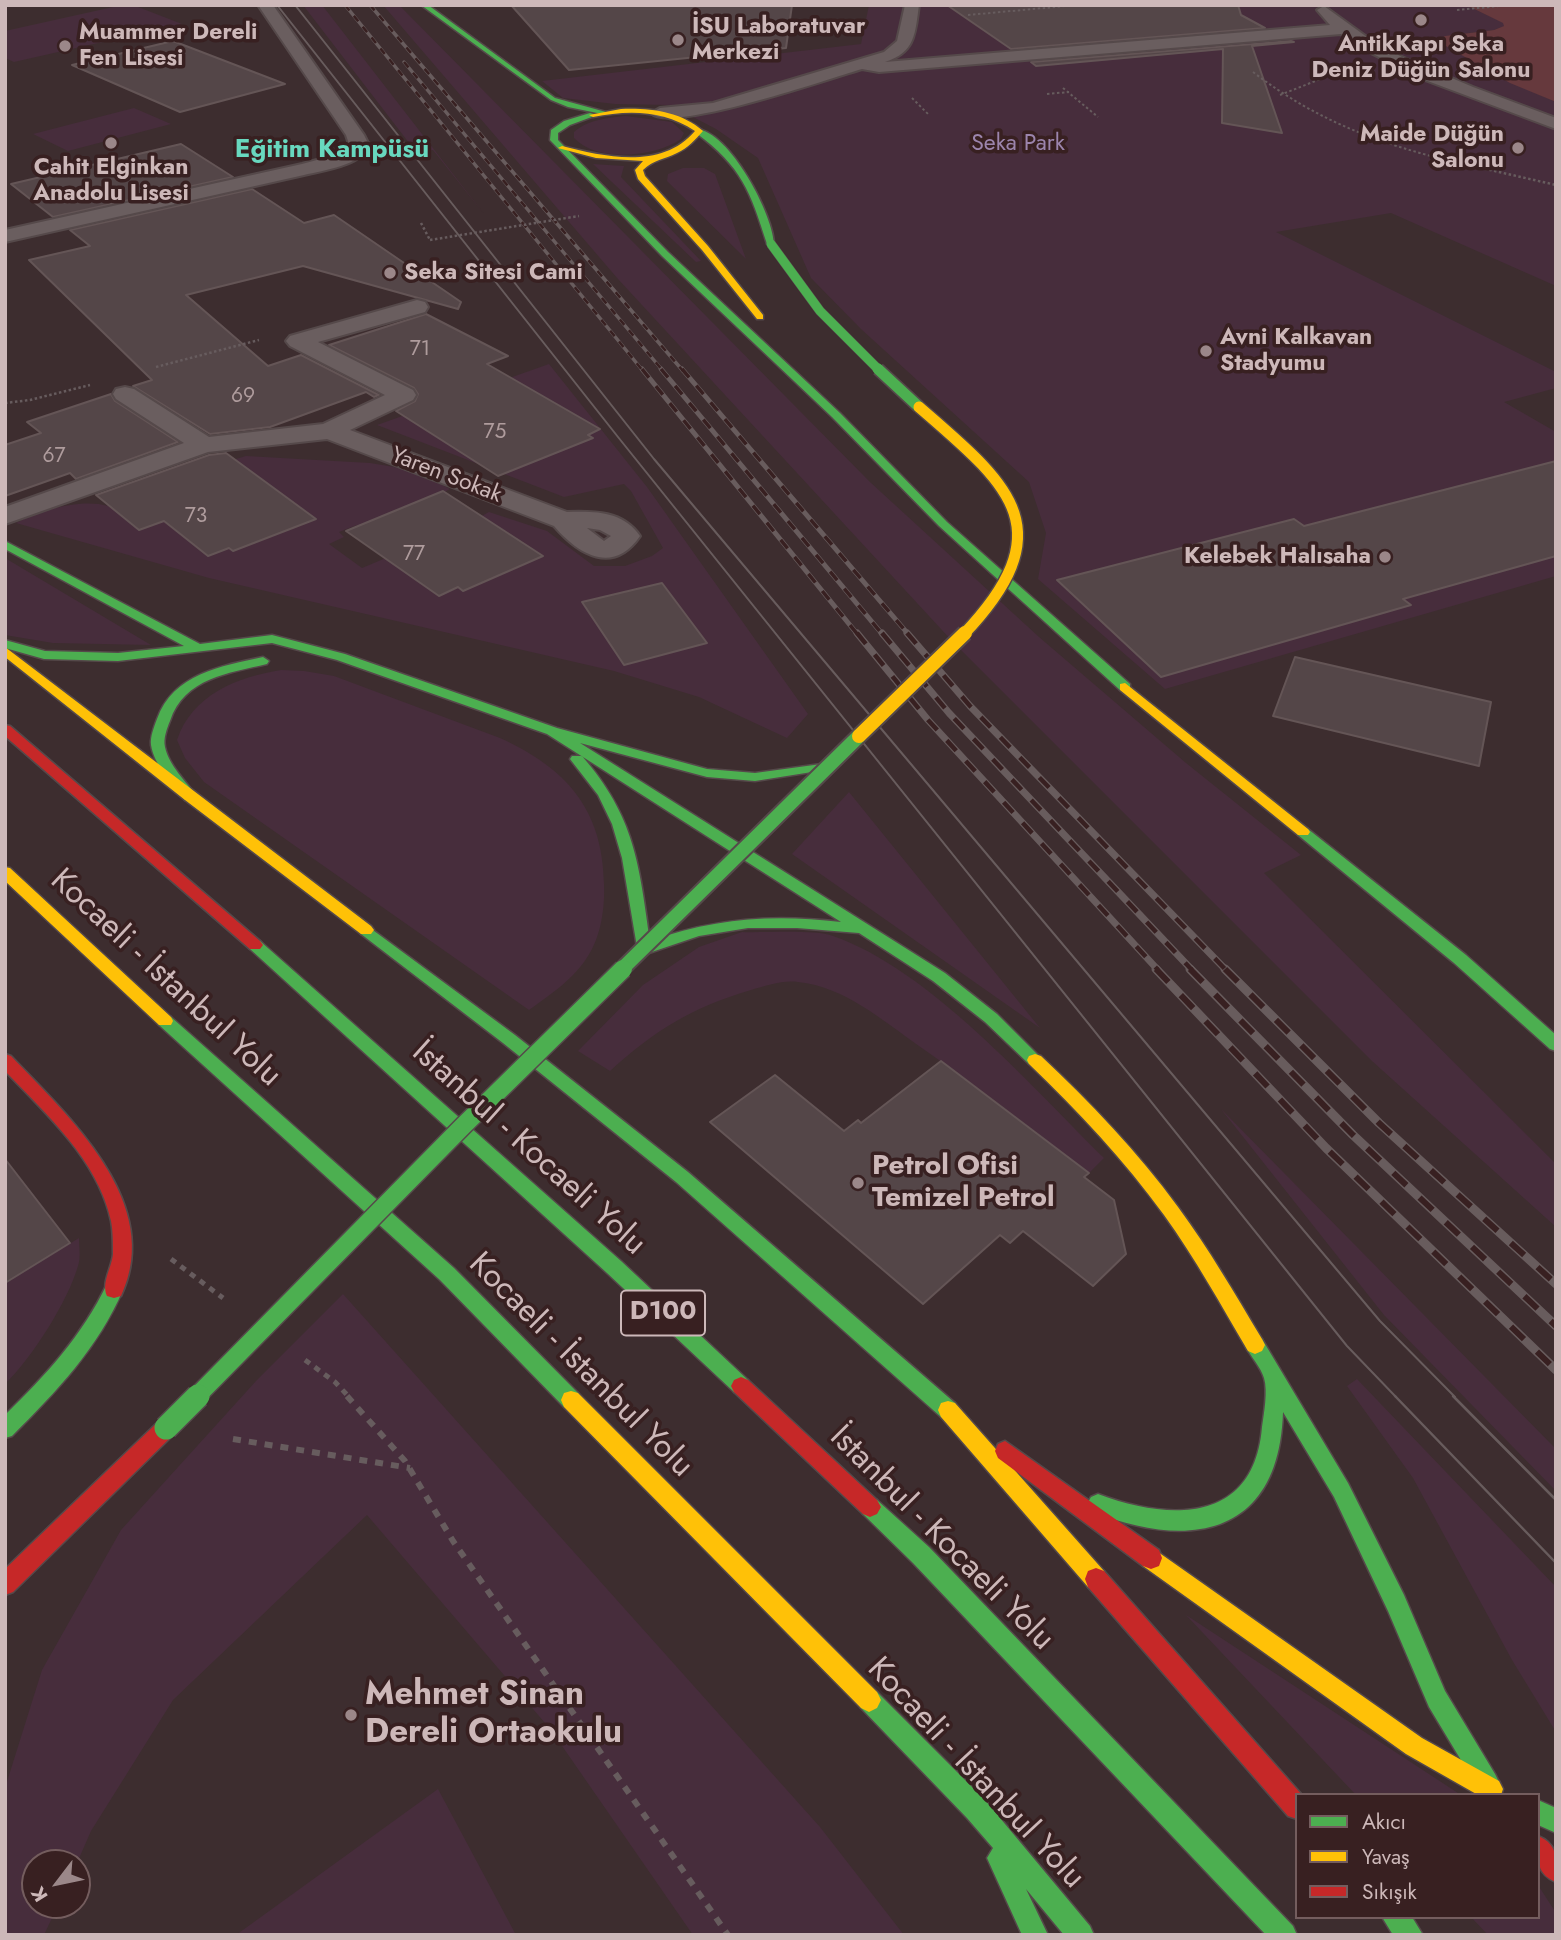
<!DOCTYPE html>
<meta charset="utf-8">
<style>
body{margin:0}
#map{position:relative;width:1561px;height:1940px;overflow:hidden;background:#3d2d2f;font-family:Jost,sans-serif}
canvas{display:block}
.frame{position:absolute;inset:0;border:7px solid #cdb8b9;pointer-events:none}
.legend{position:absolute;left:1295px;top:1793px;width:245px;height:126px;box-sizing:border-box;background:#382021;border:2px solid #745d5e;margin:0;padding:9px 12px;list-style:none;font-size:21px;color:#cdb8b9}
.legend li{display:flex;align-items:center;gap:14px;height:35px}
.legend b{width:35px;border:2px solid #745d5e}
.north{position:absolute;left:21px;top:1849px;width:70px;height:70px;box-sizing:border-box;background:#382021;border:2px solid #745d5e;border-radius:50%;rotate:238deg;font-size:19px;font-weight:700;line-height:28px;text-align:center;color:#cdb8b9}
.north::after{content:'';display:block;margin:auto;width:24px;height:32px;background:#9b8789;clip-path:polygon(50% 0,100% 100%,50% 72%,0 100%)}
</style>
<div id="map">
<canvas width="1561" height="1940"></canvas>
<div class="frame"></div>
<ul class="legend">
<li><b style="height:9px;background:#4caf50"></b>Akıcı</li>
<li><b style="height:9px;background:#ffc107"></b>Yavaş</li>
<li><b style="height:9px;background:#c62828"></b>Sıkışık</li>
</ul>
<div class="north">K</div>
</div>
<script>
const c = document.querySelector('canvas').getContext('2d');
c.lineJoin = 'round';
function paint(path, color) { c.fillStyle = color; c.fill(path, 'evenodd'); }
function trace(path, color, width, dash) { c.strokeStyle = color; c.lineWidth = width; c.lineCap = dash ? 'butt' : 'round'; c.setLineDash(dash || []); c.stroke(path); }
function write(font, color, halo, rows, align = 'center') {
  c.font = font + ' Jost,sans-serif'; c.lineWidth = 7; c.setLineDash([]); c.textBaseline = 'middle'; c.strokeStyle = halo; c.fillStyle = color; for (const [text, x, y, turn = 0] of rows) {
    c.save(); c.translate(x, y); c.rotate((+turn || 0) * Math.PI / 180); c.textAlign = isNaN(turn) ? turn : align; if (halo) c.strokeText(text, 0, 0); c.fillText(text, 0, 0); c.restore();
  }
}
paint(new Path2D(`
 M 122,5 L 133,5 L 182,24 L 14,62 L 5,58 L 5,31 Z
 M 303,5 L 322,5 L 484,214 L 433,150 L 416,152 Z
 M 383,5 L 399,5 L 870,482 L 1039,637 L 1186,763 L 1301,855 L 1264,873 L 1556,1164 L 1556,1227 L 1372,1061 L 953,642 L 618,279 Z
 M 869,5 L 1466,5 L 1504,23 L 1505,26 L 1494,30 L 1453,35 L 1486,71 L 1556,102 L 1556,286 L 1391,213 L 1276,232 L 1556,372 L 1556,388 L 1504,402 L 1556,432 L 1556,576 L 1165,689 L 1038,579 L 1046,533 L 1029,482 L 861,329 L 811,278 L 758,158 L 716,129 L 670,105 L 615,104 L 563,98 L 542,81 L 861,44 Z
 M 134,108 L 171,124 L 68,151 L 33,134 Z
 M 626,116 L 672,122 L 684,133 L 681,139 C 655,157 597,163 574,138 L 574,132 C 589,119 608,118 626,116 Z
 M 593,164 L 624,166 L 621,177 L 701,261 L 696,262 Z
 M 683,168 L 704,168 L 715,174 L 746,259 L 667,181 L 668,174 Z
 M 549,364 L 647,487 L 808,714 L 787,738 L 699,697 L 614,671 L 209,578 L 16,523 C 40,510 81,498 108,506 C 119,510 130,523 139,530 L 171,518 L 276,529 L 282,532 L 300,525 L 310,514 L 279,492 L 248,504 L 189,473 L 246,456 L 370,463 L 413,470 L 450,489 L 407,511 L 402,507 L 362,529 L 357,525 L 339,532 L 344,537 L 329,544 L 362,568 L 393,555 L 439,596 L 504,567 L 510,571 L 527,563 L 536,552 L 499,527 L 461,527 L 489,512 L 547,531 L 594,566 L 625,566 L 652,556 L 663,548 L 631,491 L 624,484 L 564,497 L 377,425 Z
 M 5,558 L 151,645 L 53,643 L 5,635 Z
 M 281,670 L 304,671 L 334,676 L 500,738 C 566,768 603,809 604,884 C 605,908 601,936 588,956 C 575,978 550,995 529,1010 L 204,782 L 185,758 L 177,740 C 192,695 237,677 281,670 Z
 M 849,792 L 1040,1028 L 792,854 Z
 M 742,932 C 765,933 814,929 833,936 C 929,969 1032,1087 1104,1158 L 1089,1173 C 1033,1130 977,1086 919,1046 C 882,1020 845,987 798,982 C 783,980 765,986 751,990 C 693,1007 655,1030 610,1071 L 578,1051 L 643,985 L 699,947 Z
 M 1221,1109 L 1556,1449 L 1556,1491 L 1384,1315 Z
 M 79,1238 C 79,1247 81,1258 78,1266 C 68,1301 32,1358 5,1384 L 5,1283 Z
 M 343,1294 L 820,1827 L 904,1935 L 693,1935 L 551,1730 L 367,1515 L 173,1700 L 91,1831 L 77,1863 L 35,1863 L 35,1905 L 58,1905 L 44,1935 L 5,1935 L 5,1788 L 42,1670 L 121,1530 L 256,1381 Z
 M 1357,1379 L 1556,1587 L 1556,1732 L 1512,1660 L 1413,1478 L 1347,1386 Z
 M 1186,1615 L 1461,1795 L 1356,1795 Z
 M 438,1789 L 516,1935 L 236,1935 Z
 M 1538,1885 L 1556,1913 L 1556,1935 L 1488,1935 L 1471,1917 L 1538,1917 Z`), '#472d3c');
paint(new Path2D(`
 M 1466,5 L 1556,5 L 1556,102 L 1510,83 L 1439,42 L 1440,39 L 1445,36 L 1494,30 L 1504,26 L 1503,23 Z`), '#66393d');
const building = new Path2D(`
 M 511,5 L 792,5 L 786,48 L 569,70 Z
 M 947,5 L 1238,5 L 1241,15 L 1265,28 L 1011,49 Z
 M 173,41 L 285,84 L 180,112 L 72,65 Z
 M 1291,41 L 1294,42 L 1252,46 L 1282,133 L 1222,123 L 1223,49 L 1036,66 L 1031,62 Z
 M 181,144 L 233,177 L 53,217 L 11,184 Z
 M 252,189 L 304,223 L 334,215 L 461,302 L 458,309 L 303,266 L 186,295 L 268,366 L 301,355 L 379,395 L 374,397 L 366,392 L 270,427 L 210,434 L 133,386 L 152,380 L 29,260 L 90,246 L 70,230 Z
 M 426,314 L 508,356 L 487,364 L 600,429 L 588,435 L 593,438 L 498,476 L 396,411 L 415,401 L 418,394 L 414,388 L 329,345 Z
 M 111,394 L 115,401 L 178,442 L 76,479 L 70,473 L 5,496 L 5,445 L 41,433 L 27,422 Z
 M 226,453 L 316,519 L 233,551 L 229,548 L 208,556 L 164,521 L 139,530 L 96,495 L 209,455 Z
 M 1556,461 L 1556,556 L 1403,599 L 1411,605 L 1161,677 L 1057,580 L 1294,519 L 1304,526 Z
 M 443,491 L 543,556 L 463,591 L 458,587 L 439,596 L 346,531 Z
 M 662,583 L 707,643 L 624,665 L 582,602 Z
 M 1295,657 L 1491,702 L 1479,766 L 1273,716 Z
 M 941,1061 L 1089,1173 L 1084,1177 L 1114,1200 L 1126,1254 L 1093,1286 L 1023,1231 L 1010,1243 L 1000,1235 L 923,1304 L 710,1122 L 775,1075 L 844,1131 L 858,1120 L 861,1123 Z
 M 5,1159 L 70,1243 L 5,1283 Z`);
paint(building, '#544648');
trace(building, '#645556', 2);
const street = new Path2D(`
 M 258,5 L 273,5 L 364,135 L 369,145 C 361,166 324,170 304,175 L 5,242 L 5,230 L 302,164 L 328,157 L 350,147 L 346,135 Z
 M 905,5 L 919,5 C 915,33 916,52 885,62 L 1330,25 L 1317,10 L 1324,6 L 1371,40 L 1402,57 L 1473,87 L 1556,118 L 1556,129 L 1425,80 L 1359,47 L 1341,34 L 879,72 L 862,69 C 831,78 670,134 651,113 L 660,108 L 713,103 L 884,52 L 897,41 Z
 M 417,300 L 425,302 L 428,307 L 425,312 L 318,342 L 413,390 L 416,395 L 413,400 L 350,430 L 567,512 C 595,511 623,511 640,536 C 613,575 579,555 554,526 L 327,439 L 208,452 L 5,524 L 5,507 L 184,443 L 116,399 L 113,394 L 116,389 L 125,387 L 134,389 L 209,437 L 323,424 L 385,395 L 290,346 L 286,341 L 290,336 ZM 587,528 L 600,530 L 611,536 L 604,541 Z`);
const fast = new Path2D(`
 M 421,5 L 428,5 L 555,98 L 606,112 L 602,114 L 568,107 L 551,100 Z
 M 590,113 L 597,115 L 570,125 L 558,133 L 558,140 L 668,252 L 840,413 L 947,522 L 1130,684 L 1130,690 L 1120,690 L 939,526 L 832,417 L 662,256 L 550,140 L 551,130 L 564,121 Z
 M 696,129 C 729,130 775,217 774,246 L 767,244 C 750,191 742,167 696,133 Z
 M 5,541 L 200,644 L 272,635 L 345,654 L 557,728 L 707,769 L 755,773 L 836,762 L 838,765 L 831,769 L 755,781 L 707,777 L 580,743 L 945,973 L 997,1014 L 1043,1060 L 1041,1064 L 1029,1064 L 985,1022 L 933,981 L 859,933 L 797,928 L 748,928 L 699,936 L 643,955 L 638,953 L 622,858 L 612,824 L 598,795 L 570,759 L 572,756 L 582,756 C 635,817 639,864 650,941 C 714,918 774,914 841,922 L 547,734 L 337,660 L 272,643 L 118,661 L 44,659 L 5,648 L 5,640 L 45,651 L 118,653 L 184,646 L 5,549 Z
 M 263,657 L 269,661 L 267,664 C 229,673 184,678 170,721 C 167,728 163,739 165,747 C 169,766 186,781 197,797 L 195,800 L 185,800 C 173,785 154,765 151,745 C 150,737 154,727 157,719 C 173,674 221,666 263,657 Z
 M 1303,827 L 1308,829 L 1466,955 L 1556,1035 L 1556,1051 L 1550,1049 L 1454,963 L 1298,835 L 1296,832 Z
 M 366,925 L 515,1035 L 688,1172 L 955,1403 L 958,1410 L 955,1417 L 948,1419 L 941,1417 L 676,1182 L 503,1043 L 361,934 L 358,930 Z
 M 255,940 L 260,941 L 621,1261 L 748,1380 L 751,1386 L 748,1392 L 741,1395 L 734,1392 L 607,1273 L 250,949 L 247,945 Z
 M 165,1015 L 171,1017 L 454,1268 L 578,1393 L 581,1400 L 578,1407 L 571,1409 L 564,1407 L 440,1280 L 159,1025 L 157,1021 L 159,1017 Z
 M 114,1282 L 121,1284 L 123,1290 C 98,1348 57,1391 12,1436 L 5,1438 L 5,1415 C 46,1375 82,1336 107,1284 Z
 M 1255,1336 L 1262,1339 L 1348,1483 L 1404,1595 L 1445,1691 L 1495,1774 L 1499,1782 L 1495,1790 L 1487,1794 L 1479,1790 L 1429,1707 L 1388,1611 L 1334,1497 L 1283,1412 C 1279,1536 1190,1551 1091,1511 L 1087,1504 L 1091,1497 L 1098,1494 C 1170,1521 1254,1524 1262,1427 C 1264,1413 1268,1391 1264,1378 C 1261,1367 1250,1356 1245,1345 L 1248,1339 Z
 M 870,1497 L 877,1500 L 929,1547 L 1293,1926 L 1297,1935 L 1266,1935 L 913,1563 L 863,1514 L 859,1507 L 863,1500 Z
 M 869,1688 L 877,1692 L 985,1800 L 1090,1926 L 1094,1935 L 1064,1935 L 1026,1889 L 1048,1935 L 1022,1935 L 987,1858 L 993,1848 L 967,1818 L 861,1708 L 857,1700 L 861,1692 Z
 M 1538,1800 L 1556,1808 L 1556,1833 L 1538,1825 Z
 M 1382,1917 L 1412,1917 L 1423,1935 L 1393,1935 Z`);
const slow = new Path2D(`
 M 621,109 C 650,108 680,111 703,131 C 695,140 688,148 677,153 C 664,160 654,159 643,170 L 645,176 L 708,246 L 763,315 L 763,319 L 757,319 L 702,250 L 638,179 L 635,170 L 643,161 L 596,158 L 558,148 L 562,146 C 605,157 662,170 695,131 C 663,110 629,110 593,117 L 589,115 Z
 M 5,647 L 371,926 L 374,930 L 371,934 L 361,934 L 185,800 L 5,657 Z
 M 1125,683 L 1308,829 L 1310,832 L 1308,835 L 1298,835 L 1120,690 L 1120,684 Z
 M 5,867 L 10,868 L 171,1017 L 173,1021 L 171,1025 L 159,1025 L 5,881 Z
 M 1035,1054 L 1041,1056 C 1090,1102 1138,1152 1178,1207 C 1209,1249 1235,1294 1262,1339 L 1265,1345 L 1262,1351 L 1255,1354 L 1248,1351 C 1221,1305 1195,1258 1164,1215 C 1124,1160 1078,1111 1029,1064 L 1027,1060 L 1029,1056 Z
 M 571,1391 L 578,1393 L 877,1692 L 881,1700 L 877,1708 L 869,1712 L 861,1708 L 564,1407 L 561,1400 L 564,1393 Z
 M 948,1401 L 955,1403 L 1104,1571 L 1107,1579 L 1104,1587 L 1096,1590 L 1088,1587 L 941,1417 L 938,1410 L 941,1403 Z
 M 1151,1547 L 1422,1738 L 1499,1781 L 1503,1789 L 1501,1795 L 1478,1795 L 1406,1754 L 1143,1566 L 1140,1558 L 1143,1550 Z`);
const jam = new Path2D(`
 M 5,725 L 10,726 L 260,941 L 263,945 L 260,949 L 250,949 L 5,736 Z
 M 5,1054 L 11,1056 C 68,1116 165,1203 121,1296 L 114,1298 L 107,1296 C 101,1283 112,1267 113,1254 C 113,1244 113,1231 111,1221 C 98,1160 46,1114 5,1071 Z
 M 741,1377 L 748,1380 L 877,1500 L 881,1507 L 877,1514 L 870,1517 L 863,1514 L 734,1392 L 731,1386 L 734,1380 Z
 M 166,1419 L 173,1421 L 176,1428 L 173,1435 L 13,1592 L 5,1595 L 5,1569 L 159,1421 Z
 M 1005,1441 L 1159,1550 L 1162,1558 L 1159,1566 L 1151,1569 L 1143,1566 L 998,1458 L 995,1451 L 998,1444 Z
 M 1096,1568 L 1104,1571 L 1302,1795 L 1297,1795 L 1297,1819 L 1288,1816 L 1088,1587 L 1085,1579 L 1088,1571 Z
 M 1538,1836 C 1560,1845 1556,1862 1556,1882 C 1534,1873 1538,1856 1538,1836 Z`);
trace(street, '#55494a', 4);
trace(fast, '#55494a', 3);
trace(slow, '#55494a', 3);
trace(jam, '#55494a', 3);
trace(new Path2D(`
 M 1457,10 L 1499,6
 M 968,15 L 1066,6
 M 1253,72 C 1318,122 1383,145 1462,164
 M 1063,88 L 1098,117
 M 1047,94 L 1069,92
 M 1280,95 L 1323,78 L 1337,66
 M 912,98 L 928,114`), '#675c5e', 2, [2.5, 2.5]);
trace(new Path2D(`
 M 1455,162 L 1556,185
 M 421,223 L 430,240
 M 156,367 L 259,340
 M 5,403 L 30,400 L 90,385`), '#675c5e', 2.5, [2.5, 2.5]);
trace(new Path2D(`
 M 171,1259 L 223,1298
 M 305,1360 L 335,1382 L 349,1397`), '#675c5e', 5, [6, 6]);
trace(new Path2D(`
 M 347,1396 L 405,1461 L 453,1541 L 728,1935
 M 233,1439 L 410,1468`), '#675c5e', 6, [8, 8]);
paint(street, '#6a5e5f');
paint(fast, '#4caf50');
paint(slow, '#ffc107');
paint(jam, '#c62828');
trace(new Path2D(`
 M 277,5 L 618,437 L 1347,1346 L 1396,1397
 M 295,5 L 654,459 L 1380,1321 L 1455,1397`), '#685c5d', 2);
trace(new Path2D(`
 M 1395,1396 L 1556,1563
 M 1453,1396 L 1556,1500`), '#685c5d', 2.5);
const railFar3 = new Path2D(`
 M 345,5 L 643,371
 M 370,5 L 683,371
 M 404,62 L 663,371`);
const railFar2 = new Path2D(`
 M 642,369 L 858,635
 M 661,369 L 883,635
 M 682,369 L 909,635`);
const railFar1 = new Path2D(`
 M 857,633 L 928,720 L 1158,970
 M 882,633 L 949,713 L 1192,970
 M 907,633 L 970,706 L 1226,970`);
const rail = new Path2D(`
 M 1156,969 L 1326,1148 L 1556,1370
 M 1190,969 L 1353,1135 L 1556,1326
 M 1225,969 L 1379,1123 L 1556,1284`);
trace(railFar3, '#685c5d', 3.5);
trace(railFar2, '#685c5d', 5);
trace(railFar1, '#685c5d', 7);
trace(rail, '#685c5d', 9);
trace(railFar3, '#382021', 2.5, [7]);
trace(railFar2, '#382021', 3.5, [11]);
trace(railFar1, '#382021', 4.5, [14]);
trace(rail, '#382021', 6, [18]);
const fastBridgeFar4 = new Path2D(`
 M 771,244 L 820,311 L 880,371`);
const fastBridgeFar3 = new Path2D(`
 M 878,369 L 919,407`);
const fastBridgeFar2 = new Path2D(`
 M 621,970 L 859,736`);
const fastBridgeFar1 = new Path2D(`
 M 196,1397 L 464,1125 L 623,969`);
const fastBridge = new Path2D(`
 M 166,1428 L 198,1396`);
const slowBridgeFar1 = new Path2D(`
 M 919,407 C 1009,485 1065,528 963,635`);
const slowBridge = new Path2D(`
 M 859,736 L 965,633`);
trace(fastBridgeFar4, '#55494a', 10, []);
trace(fastBridgeFar3, '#55494a', 14, []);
trace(fastBridgeFar2, '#55494a', 18, []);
trace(fastBridgeFar1, '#55494a', 21, []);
trace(fastBridge, '#55494a', 26, []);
trace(slowBridgeFar1, '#55494a', 14, []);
trace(slowBridge, '#55494a', 18, []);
trace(new Path2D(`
 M 430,240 L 579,216`), '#675c5e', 2.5, [2.5, 2.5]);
trace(fastBridgeFar4, '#4caf50', 9);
trace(fastBridgeFar3, '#4caf50', 11);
trace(fastBridgeFar2, '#4caf50', 14);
trace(fastBridgeFar1, '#4caf50', 18);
trace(fastBridge, '#4caf50', 23);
trace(slowBridgeFar1, '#ffc107', 11);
trace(slowBridge, '#ffc107', 14);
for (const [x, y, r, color] of [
 [1421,20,7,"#9b8789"],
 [678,40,7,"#9b8789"],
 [65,46,7,"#9b8789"],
 [111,143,7,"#9b8789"],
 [1518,148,7,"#9b8789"],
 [390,273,7,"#9b8789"],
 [1206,351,7,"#9b8789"],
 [1385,557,7,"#9b8789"],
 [858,1183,7,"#9b8789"],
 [351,1715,7,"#9b8789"]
]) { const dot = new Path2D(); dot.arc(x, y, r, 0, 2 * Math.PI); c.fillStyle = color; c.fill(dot); trace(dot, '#382021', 2.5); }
write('21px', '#af9c9d', null, [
 ["71",420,350],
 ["69",243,397],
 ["75",495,433],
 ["67",54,457],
 ["73",196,517],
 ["77",414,555]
]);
write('bold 23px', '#cdb8b9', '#382021', [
 ["İSU Laboratuvar",692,27],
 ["Merkezi",692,53],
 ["Muammer Dereli",79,33],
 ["Fen Lisesi",79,59],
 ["AntikKapı Seka",1421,45,"center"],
 ["Deniz Düğün Salonu",1421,71,"center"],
 ["Maide Düğün",1504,135,"right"],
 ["Salonu",1504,161,"right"],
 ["Cahit Elginkan",111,168,"center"],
 ["Anadolu Lisesi",111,194,"center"],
 ["Seka Sitesi Cami",404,273],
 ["Avni Kalkavan",1220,338],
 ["Stadyumu",1220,364],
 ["Kelebek Halısaha",1371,557,"right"]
], 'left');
write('23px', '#9c85ad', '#382021', [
 ["Seka Park",1018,144]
]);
write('23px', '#cdb8b9', '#382021', [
 ["Yaren Sokak",446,476,21]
]);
write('bold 26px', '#68d8bf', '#382021', [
 ["Eğitim Kampüsü",332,151]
]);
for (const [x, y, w] of [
 [663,1313,84]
]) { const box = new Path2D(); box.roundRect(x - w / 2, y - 22.5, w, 45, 5); c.fillStyle = '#382021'; c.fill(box); trace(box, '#cdb8b9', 2); }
write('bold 26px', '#cdb8b9', null, [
 ["D100",663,1313]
]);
write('bold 28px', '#cdb8b9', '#382021', [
 ["Petrol Ofisi",872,1167],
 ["Temizel Petrol",872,1199]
], 'left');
write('33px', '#cdb8b9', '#382021', [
 ["Kocaeli - İstanbul Yolu",165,979,43],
 ["İstanbul - Kocaeli Yolu",528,1149,42],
 ["Kocaeli - İstanbul Yolu",580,1366,45],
 ["İstanbul - Kocaeli Yolu",941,1539,45],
 ["Kocaeli - İstanbul Yolu",975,1774,47]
]);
write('bold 33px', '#cdb8b9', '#382021', [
 ["Mehmet Sinan",365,1696],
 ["Dereli Ortaokulu",365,1734]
], 'left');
</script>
